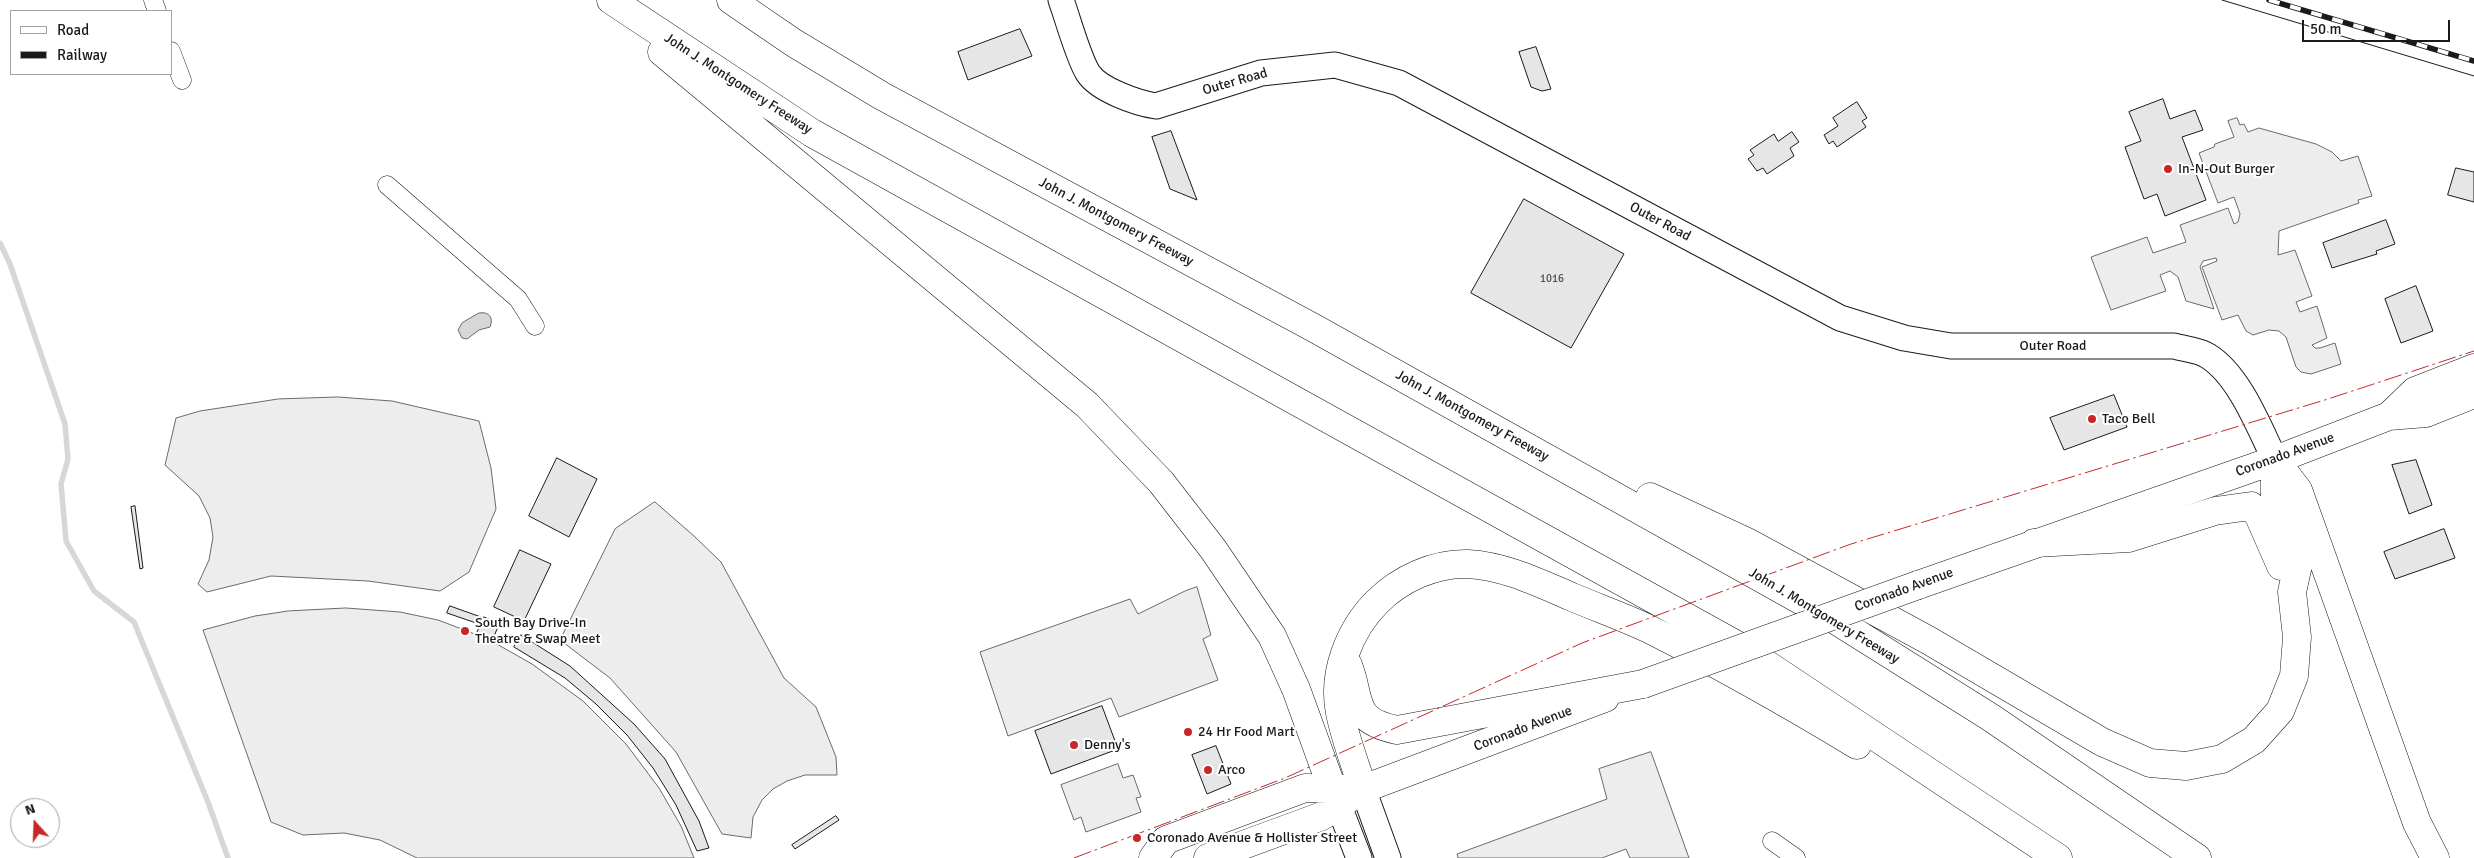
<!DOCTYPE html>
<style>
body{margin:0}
#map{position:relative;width:2474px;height:858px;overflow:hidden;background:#fff;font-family:Signika,sans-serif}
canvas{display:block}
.legend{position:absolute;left:10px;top:10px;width:162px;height:65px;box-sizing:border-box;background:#fff;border:1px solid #a3a3a3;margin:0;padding:6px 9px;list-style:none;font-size:15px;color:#1a1a1a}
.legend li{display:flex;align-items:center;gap:10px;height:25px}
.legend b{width:25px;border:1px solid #a3a3a3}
.north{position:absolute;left:10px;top:798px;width:50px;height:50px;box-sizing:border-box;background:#fff;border:1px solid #a3a3a3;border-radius:50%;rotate:340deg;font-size:14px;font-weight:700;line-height:20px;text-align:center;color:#1a1a1a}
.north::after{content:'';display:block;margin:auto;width:18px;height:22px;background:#c62828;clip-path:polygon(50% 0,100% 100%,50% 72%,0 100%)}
.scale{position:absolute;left:2302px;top:20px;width:148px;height:22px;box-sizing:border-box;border:2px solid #1a1a1a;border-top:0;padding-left:6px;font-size:15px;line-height:18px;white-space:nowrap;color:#1a1a1a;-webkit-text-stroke:4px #fff;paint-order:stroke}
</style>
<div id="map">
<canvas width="2474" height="858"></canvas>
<ul class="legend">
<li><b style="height:6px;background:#fff"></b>Road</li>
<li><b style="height:6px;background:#1a1a1a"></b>Railway</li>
</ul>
<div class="north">N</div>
<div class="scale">50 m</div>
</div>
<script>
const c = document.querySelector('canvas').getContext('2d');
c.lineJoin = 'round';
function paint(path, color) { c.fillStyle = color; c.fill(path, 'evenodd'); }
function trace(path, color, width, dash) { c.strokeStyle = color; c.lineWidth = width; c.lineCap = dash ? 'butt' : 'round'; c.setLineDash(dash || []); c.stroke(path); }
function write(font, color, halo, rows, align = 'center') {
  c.font = font + ' Signika,sans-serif'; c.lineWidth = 4; c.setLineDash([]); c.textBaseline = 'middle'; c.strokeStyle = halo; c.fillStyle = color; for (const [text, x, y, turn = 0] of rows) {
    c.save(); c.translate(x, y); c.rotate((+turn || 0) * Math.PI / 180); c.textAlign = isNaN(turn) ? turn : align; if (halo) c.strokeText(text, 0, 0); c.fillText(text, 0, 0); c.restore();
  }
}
const built = new Path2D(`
 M 2237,118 L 2240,125 L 2244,124 L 2248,132 L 2259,128 L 2316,144 L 2332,152 L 2341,161 L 2358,156 L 2372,196 L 2358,200 L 2359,203 L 2279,231 L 2278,255 L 2295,250 L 2312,296 L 2296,302 L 2300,312 L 2317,306 L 2327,338 L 2312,345 L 2315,348 L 2320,348 L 2335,343 L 2341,364 L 2311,374 L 2301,372 L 2296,367 L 2286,337 L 2279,331 L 2269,330 L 2253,335 L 2246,331 L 2238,315 L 2222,320 L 2202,267 L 2217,261 L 2216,258 L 2203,261 L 2200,267 L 2214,309 L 2186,301 L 2178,277 L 2170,271 L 2160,275 L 2166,291 L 2111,310 L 2091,257 L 2147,237 L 2153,253 L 2186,242 L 2180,225 L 2228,208 L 2234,224 L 2238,222 L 2240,214 L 2234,197 L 2218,203 L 2199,153 L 2214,147 L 2215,144 L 2234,137 L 2228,121 Z
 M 338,397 L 392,401 L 479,421 L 491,468 L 496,509 L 469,572 L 440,591 L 368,581 L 271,576 L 207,592 L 198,584 L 209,560 L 213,537 L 210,518 L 199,496 L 165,465 L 176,418 L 200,411 L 278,399 Z
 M 655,502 L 694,536 L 721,562 L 784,678 L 816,707 L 836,757 L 837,775 L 805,775 L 787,781 L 773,789 L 762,800 L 753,817 L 751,838 L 722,834 L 676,752 L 610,678 L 560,640 L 615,529 Z
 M 1197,587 L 1211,635 L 1203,639 L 1218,680 L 1119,717 L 1111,698 L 1008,736 L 980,652 L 1130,599 L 1138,614 L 1185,591 Z
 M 346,608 L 400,612 L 438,620 L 488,639 L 532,664 L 583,701 L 626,744 L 659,788 L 681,826 L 694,858 L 417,858 L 380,840 L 344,833 L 303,835 L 271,822 L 203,630 L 255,616 L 288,611 Z
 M 1651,752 L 1689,858 L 1630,858 L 1626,849 L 1602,858 L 1458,858 L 1457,854 L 1607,799 L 1599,769 Z
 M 1118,764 L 1123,778 L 1133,775 L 1141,797 L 1136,798 L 1141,812 L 1086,832 L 1081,817 L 1074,820 L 1061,785 Z`);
paint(built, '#ededed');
trace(built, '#6a6a6a', 1);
const water = new Path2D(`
 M 479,313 C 489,311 494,318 490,327 L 479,330 L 467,339 L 462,338 L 458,330 L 462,323 Z`);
paint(water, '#d7d7d7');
trace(water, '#6a6a6a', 1);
trace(new Path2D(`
 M 0,243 L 10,264 L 65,424 L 68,459 L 61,484 L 66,541 L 94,591 L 134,622 L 208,802 L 228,858`), '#d7d7d7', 5.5);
const building = new Path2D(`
 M 1020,29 L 1032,56 L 968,80 L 958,52 Z
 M 1536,47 L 1551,89 L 1542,91 L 1531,87 L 1519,52 Z
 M 2163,99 L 2170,119 L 2195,110 L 2203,130 L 2182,137 L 2206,200 L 2165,216 L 2157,194 L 2144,199 L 2125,147 L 2141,141 L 2129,112 Z
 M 1857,102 L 1867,118 L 1862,121 L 1866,127 L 1837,147 L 1833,141 L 1829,144 L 1824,135 L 1838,126 L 1833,118 Z
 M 1171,131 L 1177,147 L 1197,200 L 1170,189 L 1152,137 Z
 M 1792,132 L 1799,142 L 1790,148 L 1794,156 L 1767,174 L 1763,168 L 1757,171 L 1748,159 L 1754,155 L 1750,150 L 1774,134 L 1778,141 Z
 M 2456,168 L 2474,172 L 2474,202 L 2448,195 Z
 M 1524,199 L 1624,254 L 1571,348 L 1471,293 Z
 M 2386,220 L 2395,244 L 2376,251 L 2377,254 L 2332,268 L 2323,243 Z
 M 2416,286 L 2433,331 L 2401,343 L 2385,299 Z
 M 2114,395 L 2127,427 L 2064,450 L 2050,418 Z
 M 557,458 L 597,479 L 569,537 L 529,516 Z
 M 2416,460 L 2432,505 L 2409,514 L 2392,465 Z
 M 135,506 L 143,568 L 140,569 L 131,507 Z
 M 2444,529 L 2455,558 L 2395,579 L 2384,552 Z
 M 520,550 L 551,564 L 524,621 L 494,607 Z
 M 450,606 L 481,617 L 479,624 L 447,613 Z
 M 484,617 L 499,624 L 493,639 L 477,633 Z
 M 521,635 L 570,666 L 634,724 L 665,759 L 699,821 L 709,848 L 697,851 L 676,805 L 653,768 L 627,735 L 596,704 L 565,678 L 514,647 Z
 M 1102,706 L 1118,749 L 1051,774 L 1035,731 Z
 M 1216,746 L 1231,784 L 1207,794 L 1192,755 Z
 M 836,816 L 839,820 L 795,849 L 792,845 Z`);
paint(building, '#e6e6e6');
trace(building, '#1a1a1a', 1);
const street = new Path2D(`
 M 153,0 L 157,11
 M 171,51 L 182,80
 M 387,185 L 518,299 L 535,326
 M 1772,841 L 1796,858`);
const secondary = new Path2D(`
 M 1061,0 C 1068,19 1078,57 1088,73 C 1099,90 1137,103 1156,106 L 1261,73 L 1335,65 L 1399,83 L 1840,318 L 1904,338 L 1951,346 L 2174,346 C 2184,349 2199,350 2208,356 C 2239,375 2259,427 2275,460
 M 1332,788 L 1359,858
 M 1363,789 L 1388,858`);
const primary = new Path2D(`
 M 2389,416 L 2415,391 L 2474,368
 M 1918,585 L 2275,460 L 2389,416 L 2426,413 L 2474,394
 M 1153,858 L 1166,840 L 1305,788 L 1354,789
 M 1208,858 L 1322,816 L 1363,789 L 1605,698`);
const highway = new Path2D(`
 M 611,0 L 812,133 L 1742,648 L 2058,858
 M 731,0 L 794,43 L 882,96 L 1314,328 L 1829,616 L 1990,717 L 2197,858
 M 662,52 L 1087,405 L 1161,482 L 1213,549 L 1272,636 L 1296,689 L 1332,788
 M 2275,460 L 2298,490 L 2417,823 L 2435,858
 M 1650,497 L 1749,543 L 1928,640 L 2102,742 L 2150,763 L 2186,766 L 2222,759 L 2254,740 L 2280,711 L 2294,676 L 2297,637 L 2292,592 L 2298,565 L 2275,499 L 2275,460
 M 2034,543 L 2129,538 L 2215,511 L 2251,506 L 2259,516 L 2281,566
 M 1348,665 C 1362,702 1350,720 1397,730 L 1643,684
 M 1363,789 C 1355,764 1345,738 1340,713 C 1332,674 1349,630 1377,602 C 1400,579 1434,563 1468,564 C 1505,566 1539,583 1572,597 C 1598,608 1624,617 1649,629 C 1720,665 1789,704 1857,745`);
trace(street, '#1a1a1a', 19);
trace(secondary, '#1a1a1a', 27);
trace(primary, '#1a1a1a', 29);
trace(highway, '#1a1a1a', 29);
trace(street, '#fff', 18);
trace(secondary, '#fff', 25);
trace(primary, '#fff', 28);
trace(highway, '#fff', 28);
trace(new Path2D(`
 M 2222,0 L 2474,76`), '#1a1a1a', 1);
const rail = new Path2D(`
 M 2269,0 L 2474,61`);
trace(rail, '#1a1a1a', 5.5);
trace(rail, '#fff', 4, [11]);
const primaryBridge = new Path2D(`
 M 1643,684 L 1918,585`);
trace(primaryBridge, '#1a1a1a', 29, []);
trace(primaryBridge, '#fff', 28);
trace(new Path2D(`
 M 1074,858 L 1285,778 L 1582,643 L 1851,544 L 2328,399 L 2474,351`), '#c62828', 1, [18, 4, 2.5, 4]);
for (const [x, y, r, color] of [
 [2168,169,5,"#c62828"],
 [2092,419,5,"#c62828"],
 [465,631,5,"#c62828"],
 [1188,732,5,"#c62828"],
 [1074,745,5,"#c62828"],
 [1208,770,5,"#c62828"],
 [1137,838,5,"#c62828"]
]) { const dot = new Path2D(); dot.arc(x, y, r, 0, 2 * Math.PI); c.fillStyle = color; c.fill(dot); trace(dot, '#fff', 2); }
write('11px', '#4d4d4d', null, [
 ["1016",1552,279]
]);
write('14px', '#1a1a1a', '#fff', [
 ["Outer Road",1235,82,-16],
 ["John J. Montgomery Freeway",738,84,33],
 ["John J. Montgomery Freeway",1116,222,28],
 ["Outer Road",1660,222,28],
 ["Outer Road",2053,346],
 ["John J. Montgomery Freeway",1472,416,29],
 ["Coronado Avenue",2285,455,-20],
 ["Coronado Avenue",1904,590,-20],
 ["John J. Montgomery Freeway",1824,616,31],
 ["Coronado Avenue",1523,729,-21]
]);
write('14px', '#1a1a1a', '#fff', [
 ["In-N-Out Burger",2178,169],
 ["Taco Bell",2102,419],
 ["South Bay Drive-In",475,623],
 ["Theatre & Swap Meet",475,639],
 ["24 Hr Food Mart",1198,732],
 ["Denny's",1084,745],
 ["Arco",1218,770],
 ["Coronado Avenue & Hollister Street",1147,838]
], 'left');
</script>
